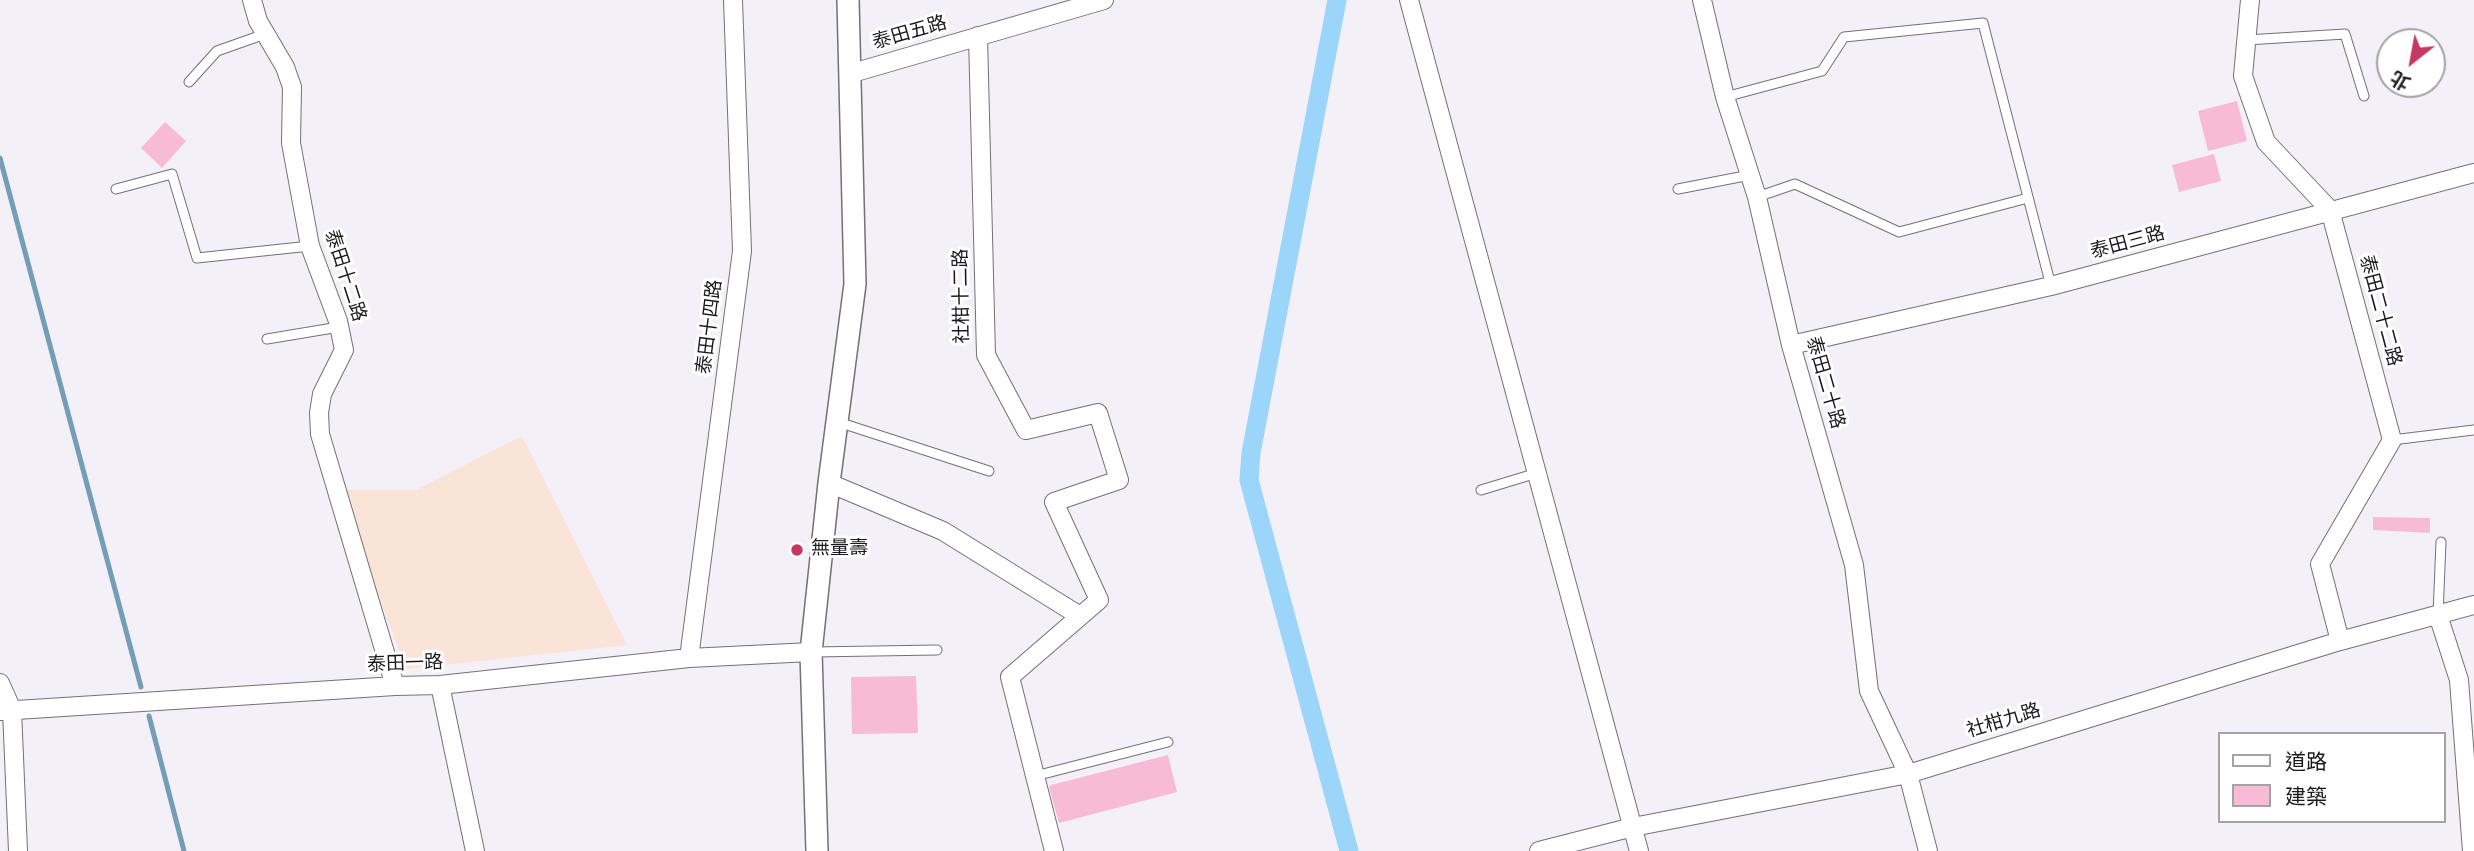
<!DOCTYPE html>
<meta charset="utf-8">
<style>
body{margin:0}
#map{position:relative;width:2474px;height:851px;overflow:hidden;background:#f4f0f8;font-family:"Source Sans 3","Noto Sans TC",sans-serif}
canvas{display:block}
.legend{position:absolute;left:2218px;top:732px;width:228px;height:91px;box-sizing:border-box;background:#fff;border:2px solid #a3a3a4;margin:0;padding:9px 12px;list-style:none;font-size:21px;color:#1a191c}
.legend li{display:flex;align-items:center;gap:14px;height:35px}
.legend b{width:35px;border:2px solid #a3a3a4}
.north{position:absolute;left:2376px;top:28px;width:70px;height:70px;box-sizing:border-box;background:#fff;border:2px solid #a3a3a4;border-radius:50%;rotate:211deg;font-size:19px;font-weight:700;line-height:28px;text-align:center;color:#1a191c}
.north::after{content:'';display:block;margin:auto;width:24px;height:32px;background:#c63862;clip-path:polygon(50% 0,100% 100%,50% 72%,0 100%)}
</style>
<div id="map">
<canvas width="2474" height="851"></canvas>
<ul class="legend">
<li><b style="height:9px;background:#fff"></b>道路</li>
<li><b style="height:19px;background:#f8bbd5"></b>建築</li>
</ul>
<div class="north">北</div>
</div>
<script>
const c = document.querySelector('canvas').getContext('2d');
c.lineJoin = 'round';
function paint(path, color) { c.fillStyle = color; c.fill(path, 'evenodd'); }
function trace(path, color, width, dash) { c.strokeStyle = color; c.lineWidth = width; c.lineCap = dash ? 'butt' : 'round'; c.setLineDash(dash || []); c.stroke(path); }
function write(font, color, halo, rows, align = 'center') {
  c.font = font + ' "Source Sans 3","Noto Sans TC",sans-serif'; c.lineWidth = 6; c.setLineDash([]); c.textBaseline = 'middle'; c.strokeStyle = halo; c.fillStyle = color; for (const [text, x, y, turn = 0] of rows) {
    c.save(); c.translate(x, y); c.rotate((+turn || 0) * Math.PI / 180); c.textAlign = isNaN(turn) ? turn : align; if (halo) c.strokeText(text, 0, 0); c.fillText(text, 0, 0); c.restore();
  }
}
paint(new Path2D(`
 M 522,436 L 627,645 L 406,669 L 339,490 L 416,490 Z`), '#fae3d7');
trace(new Path2D(`
 M 0,158 L 141,687
 M 149,716 L 184,851`), '#759db7', 5);
trace(new Path2D(`
 M 1337,0 L 1251,453 L 1249,480 L 1349,851`), '#9cd5fa', 19);
paint(new Path2D(`
 M 2237,101 L 2247,141 L 2208,151 L 2198,111 Z
 M 165,122 L 186,141 L 162,168 L 141,148 Z
 M 2214,154 L 2221,181 L 2179,192 L 2172,165 Z
 M 2373,517 L 2430,518 L 2430,533 L 2373,530 Z
 M 916,676 L 918,733 L 852,734 L 851,677 Z
 M 1168,755 L 1177,792 L 1059,823 L 1049,787 L 1051,785 Z`), '#f8bbd5');
const service = new Path2D(`
 M 2246,40 L 2345,34 L 2364,96
 M 189,82 L 217,51 L 265,34
 M 1725,97 L 1822,71 L 1844,37 L 1983,23 L 2051,286
 M 116,189 L 172,174 L 197,258 L 310,246
 M 1678,189 L 1750,175
 M 1757,197 L 1795,184 L 1899,232 L 2028,198
 M 267,339 L 339,327
 M 838,422 L 989,471
 M 2392,440 L 2474,430
 M 1481,490 L 1537,473
 M 2438,615 L 2441,542
 M 813,652 L 937,650
 M 1035,776 L 1168,742`);
const minor = new Path2D(`
 M 252,0 L 258,21 L 285,67 L 292,87 L 291,143 L 310,246 L 338,321 L 344,350 L 322,394 L 319,413 L 320,434 L 395,686
 M 1409,0 L 1639,851
 M 1702,0 L 1725,97 L 1757,197 L 1791,345 L 1854,565 L 1869,691 L 1908,774 L 1928,851
 M 2250,0 L 2243,76 L 2266,142 L 2330,210 L 2392,440 L 2320,564 L 2340,641
 M 978,36 L 986,355 L 1026,430 L 1098,413 L 1119,480 L 1054,502 L 1099,600 L 1010,677 L 1054,851
 M 849,74 L 1104,0
 M 1791,345 L 2051,286 L 2474,173
 M 829,483 L 943,531 L 1080,616
 M 2438,615 L 2459,680 L 2472,851
 M 689,658 L 742,251 L 733,0
 M 0,683 L 12,710 L 18,851
 M 440,685 L 475,851
 M 0,711 L 395,686 L 440,685 L 689,658 L 811,652
 M 1539,851 L 1633,827 L 1908,774 L 2340,641 L 2474,605`);
const tertiary = new Path2D(`
 M 817,851 L 811,652 L 829,483 L 855,284 L 848,0`);
trace(service, '#747077', 11);
trace(minor, '#747077', 20);
trace(tertiary, '#747077', 24);
trace(service, '#fff', 9);
trace(minor, '#fff', 18);
trace(tertiary, '#fff', 21);
for (const [x, y, r, color] of [
 [797,550,7,"#c63862"]
]) { const dot = new Path2D(); dot.arc(x, y, r, 0, 2 * Math.PI); c.fillStyle = color; c.fill(dot); trace(dot, '#fff', 2.5); }
write('19px', '#1a191c', '#fff', [
 ["泰田五路",910,34,-16],
 ["泰田三路",2128,244,-15],
 ["泰田十二路",344,276,72],
 ["社柑十二路",963,296,-91],
 ["泰田二十二路",2379,311,75],
 ["泰田十四路",711,327,-83],
 ["泰田二十路",1824,383,74],
 ["泰田一路",405,665,-2],
 ["社柑九路",2004,722,-17]
]);
write('19px', '#1a191c', '#fff', [
 ["無量壽",811,550]
], 'left');
</script>
